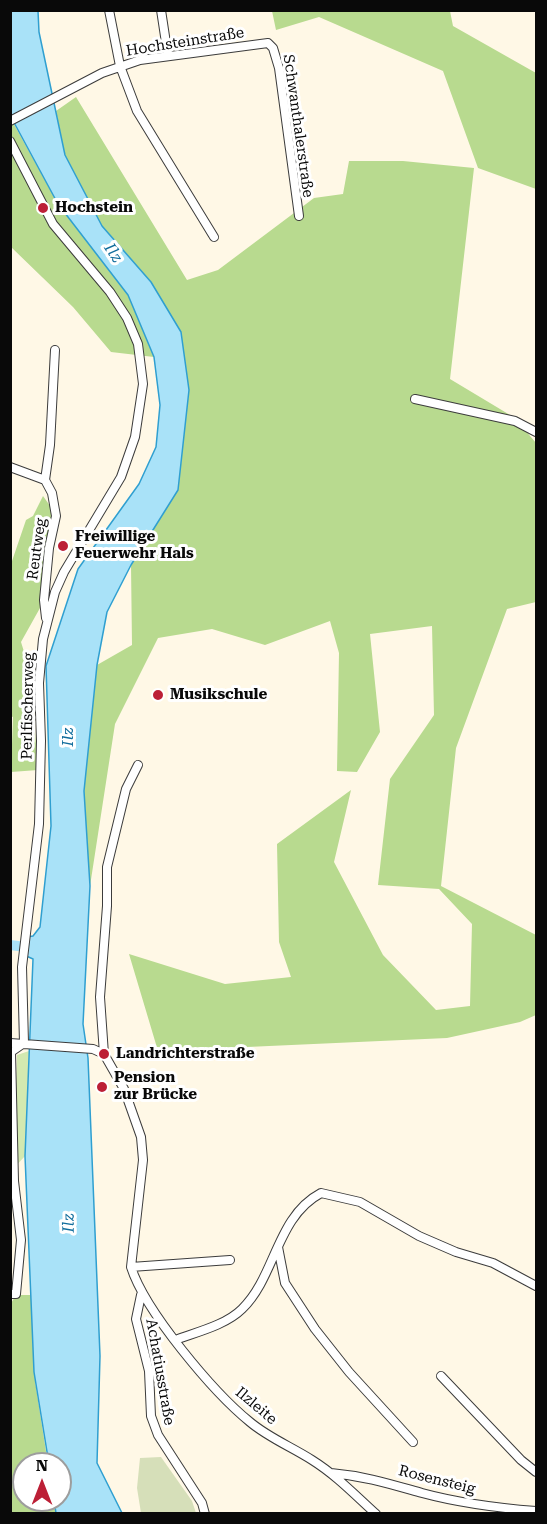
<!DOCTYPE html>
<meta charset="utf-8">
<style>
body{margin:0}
#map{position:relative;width:547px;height:1524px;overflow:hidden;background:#fff8e6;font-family:"Roboto Serif",serif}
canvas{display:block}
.frame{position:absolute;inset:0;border:12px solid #090909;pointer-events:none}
.north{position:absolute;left:12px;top:1452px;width:60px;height:60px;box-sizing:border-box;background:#fff;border:2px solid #9d9d9d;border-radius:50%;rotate:0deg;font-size:16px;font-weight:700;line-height:24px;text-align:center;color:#090909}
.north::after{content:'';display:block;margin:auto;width:21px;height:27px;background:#bc1f36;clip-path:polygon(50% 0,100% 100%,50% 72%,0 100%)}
</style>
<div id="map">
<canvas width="547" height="1524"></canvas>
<div class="frame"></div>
<div class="north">N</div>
</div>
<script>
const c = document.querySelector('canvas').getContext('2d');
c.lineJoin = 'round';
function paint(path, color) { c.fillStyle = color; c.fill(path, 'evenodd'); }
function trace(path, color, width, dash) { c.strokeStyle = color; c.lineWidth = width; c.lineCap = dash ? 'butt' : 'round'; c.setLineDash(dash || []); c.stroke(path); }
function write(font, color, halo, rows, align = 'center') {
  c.font = font + ' "Roboto Serif",serif'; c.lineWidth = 6; c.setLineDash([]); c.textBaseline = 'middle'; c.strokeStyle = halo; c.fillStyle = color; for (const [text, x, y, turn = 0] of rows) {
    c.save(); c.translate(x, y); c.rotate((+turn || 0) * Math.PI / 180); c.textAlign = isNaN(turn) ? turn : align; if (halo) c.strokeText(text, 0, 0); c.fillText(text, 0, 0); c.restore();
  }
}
paint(new Path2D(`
 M 29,1051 L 25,1156 L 14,1168 L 17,1055 Z`), '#d3e9b0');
paint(new Path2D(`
 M 272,11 L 450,11 L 453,26 L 536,73 L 536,189 L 478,168 L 443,71 L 319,17 L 276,30 Z
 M 76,97 L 187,280 L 218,270 L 314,198 L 343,194 L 349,161 L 403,161 L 474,168 L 450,379 L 515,418 L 536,443 L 536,602 L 507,609 L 456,748 L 441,886 L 536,935 L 536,1015 L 520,1022 L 447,1038 L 158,1051 L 129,954 L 225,984 L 291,977 L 279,942 L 277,844 L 351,790 L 334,862 L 383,955 L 436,1010 L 470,1006 L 472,924 L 439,889 L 378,885 L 390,779 L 434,715 L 432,626 L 370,634 L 380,732 L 357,772 L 337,771 L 339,653 L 330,621 L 265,645 L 212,629 L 158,638 L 115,724 L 90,886 L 84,791 L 97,665 L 132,645 L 131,565 L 178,490 L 189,390 L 151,282 L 102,226 L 65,155 L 56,111 Z
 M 10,117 L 58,204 L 128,295 L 154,357 L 111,352 L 73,307 L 11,247 Z
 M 43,496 L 53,510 L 44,556 L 40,608 L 21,642 L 30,671 L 38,770 L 11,772 L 13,717 L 10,716 L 11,564 L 26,520 L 33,516 Z
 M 16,1295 L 33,1295 L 35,1381 L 48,1464 L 24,1464 L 24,1500 L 54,1500 L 56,1513 L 11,1513 L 10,1305 Z`), '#b8da8f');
paint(new Path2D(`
 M 161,1457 L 192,1501 L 196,1513 L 141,1513 L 137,1488 L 140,1458 Z`), '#d6dfb9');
const water = new Path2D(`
 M 10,11 L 38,11 L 39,32 L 65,155 L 102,226 L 151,282 L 181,332 L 189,390 L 178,490 L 131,565 L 107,612 L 97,665 L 84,791 L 90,886 L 83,1024 L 88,1058 L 100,1356 L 97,1463 L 122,1513 L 56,1513 L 54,1500 L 60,1500 L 60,1464 L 49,1464 L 34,1372 L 25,1156 L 33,959 L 24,955 L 25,937 L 33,936 L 40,927 L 51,826 L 46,666 L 78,569 L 139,484 L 156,447 L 160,405 L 154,357 L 128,295 L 58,204 L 11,117 Z`);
paint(water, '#a9e2f8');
trace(water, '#2f9fd0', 1.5);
trace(new Path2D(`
 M 10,945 L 34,948`), '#a9e2f8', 10);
const minor = new Path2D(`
 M 109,10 L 120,66 L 137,111 L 214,237
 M 161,10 L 168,56
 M 10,121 L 102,73 L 140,60 L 268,43 L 273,48 L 279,68 L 299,216
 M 10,141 L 53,224 L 110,292 L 127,318 L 138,344 L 143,384 L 135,437 L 121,477 L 64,572 L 55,592 L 43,639 L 39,683 L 41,741 L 39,824 L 22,967 L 24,1043
 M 415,399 L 515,421 L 536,432
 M 10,467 L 45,480 L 52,493 L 56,516 L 49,548 L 44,600 L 46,618
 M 45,480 L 50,445 L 55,350
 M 138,765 L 126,789 L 107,867 L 107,906 L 100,997 L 104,1054 L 124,1089 L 141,1137 L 143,1160 L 131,1267 C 145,1311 213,1392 250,1422 C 269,1438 292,1447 312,1460 C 336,1475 355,1495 376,1514
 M 10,1043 L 93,1049 L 104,1054
 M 278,1247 L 285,1283 L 315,1329 L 349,1372 L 413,1442
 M 131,1267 L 230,1260
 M 10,1294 L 16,1294 L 21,1240 L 14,1181 L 11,1052 L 24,1043
 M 141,1295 L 136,1319 L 149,1371 L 151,1416 L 158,1435 L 202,1503 L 205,1514
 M 175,1340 C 197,1332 226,1325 242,1309 C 276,1276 276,1217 321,1193 L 360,1202 L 419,1236 L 456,1252 L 493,1263 L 536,1286
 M 441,1376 L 521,1460 L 536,1472
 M 331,1473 C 365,1476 390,1484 422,1493 C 459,1503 498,1508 536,1511`);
trace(minor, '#3c3c3c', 10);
trace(minor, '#fff', 8);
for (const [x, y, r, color] of [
 [43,208,6,"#bc1f36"],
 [63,546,6,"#bc1f36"],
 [158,695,6,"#bc1f36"],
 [104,1054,6,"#bc1f36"],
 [102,1087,6,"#bc1f36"]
]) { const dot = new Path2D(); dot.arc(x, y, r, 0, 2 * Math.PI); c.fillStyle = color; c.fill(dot); trace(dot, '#fff', 2); }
write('15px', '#090909', '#fff', [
 ["Hochsteinstraße",185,42,-9],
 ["Schwanthalerstraße",298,126,82],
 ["Reutweg",37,549,-82],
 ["Perlfischerweg",28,706,-89],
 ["Achatiusstraße",160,1372,80],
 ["Ilzleite",256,1406,40],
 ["Rosensteig",437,1480,14]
]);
write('bold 15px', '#090909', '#fff', [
 ["Hochstein",55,208],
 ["Freiwillige",75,537],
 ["Feuerwehr Hals",75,554],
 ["Musikschule",170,695],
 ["Landrichterstraße",116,1054],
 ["Pension",114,1078],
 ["zur Brücke",114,1095]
], 'left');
write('italic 16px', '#116d9c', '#fff', [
 ["Ilz",113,253,56],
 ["Ilz",68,737,-90],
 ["Ilz",69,1223,-91]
]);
</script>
